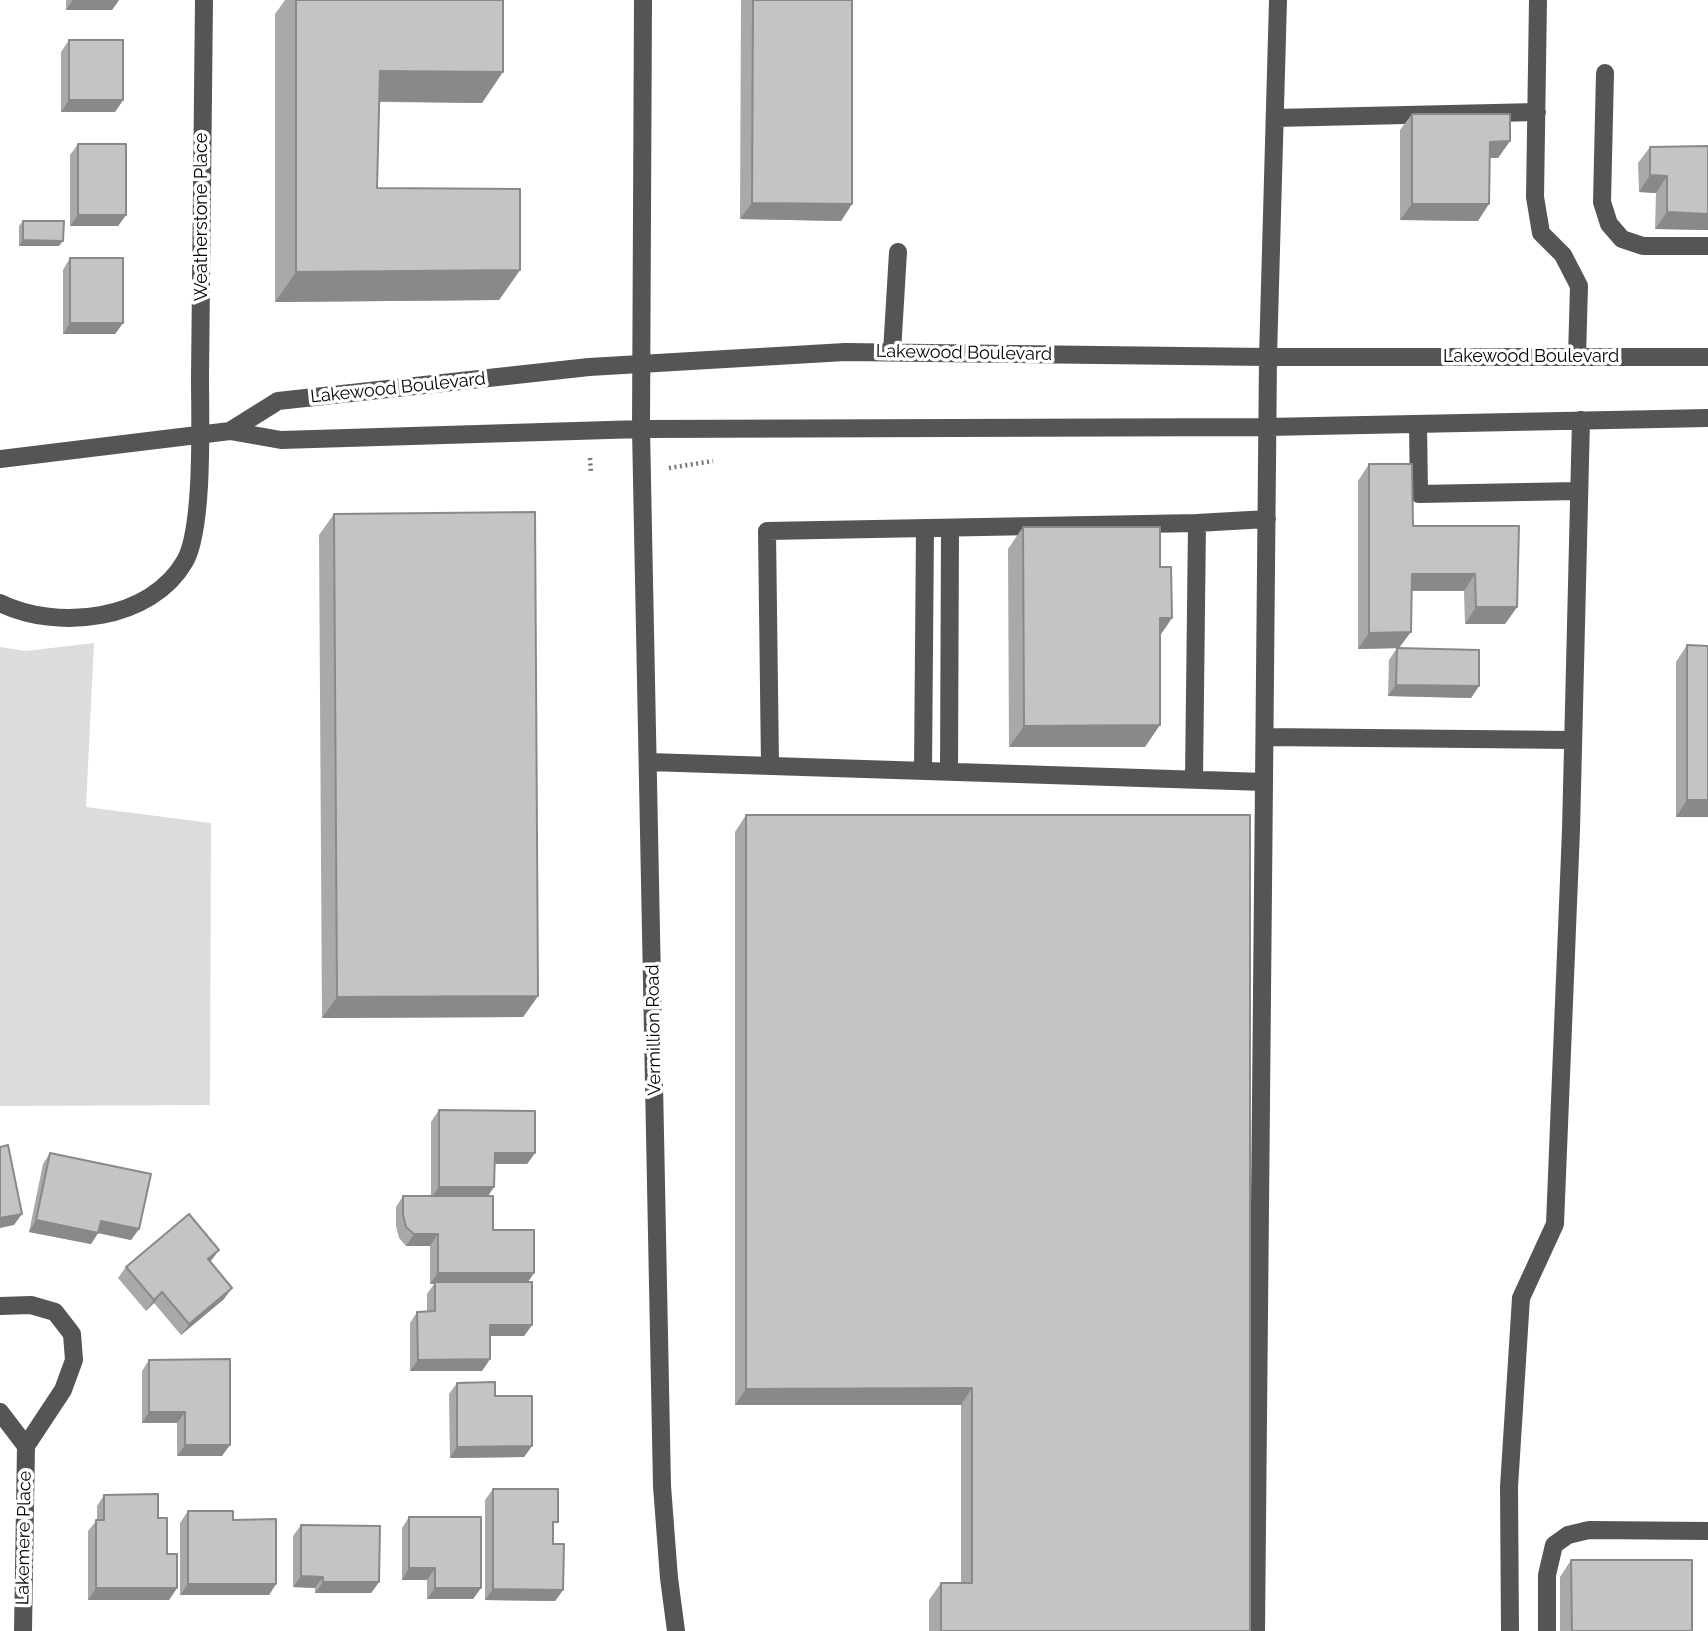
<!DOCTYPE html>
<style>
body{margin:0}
canvas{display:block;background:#fff}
</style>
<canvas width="1708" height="1631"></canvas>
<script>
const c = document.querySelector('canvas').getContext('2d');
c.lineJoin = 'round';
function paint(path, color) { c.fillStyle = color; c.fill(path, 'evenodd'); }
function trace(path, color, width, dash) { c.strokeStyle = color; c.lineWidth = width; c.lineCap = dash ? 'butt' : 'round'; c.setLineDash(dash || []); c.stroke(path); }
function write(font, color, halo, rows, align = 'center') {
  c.font = font + ' Raleway,sans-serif'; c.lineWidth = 7; c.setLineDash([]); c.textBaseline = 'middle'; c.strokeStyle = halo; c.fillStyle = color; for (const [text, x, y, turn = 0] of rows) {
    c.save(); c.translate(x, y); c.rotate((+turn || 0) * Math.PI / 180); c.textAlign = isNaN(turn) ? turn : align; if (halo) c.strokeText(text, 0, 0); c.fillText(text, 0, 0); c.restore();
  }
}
paint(new Path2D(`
 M 94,643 L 86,807 L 211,823 L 210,1105 L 0,1106 L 0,647 L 26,651 Z`), '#dcdcdc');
trace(new Path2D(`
 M 590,458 L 591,474
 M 669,468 L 713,461`), '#777', 4.5, [2, 3.5]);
trace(new Path2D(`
 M 643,0 L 641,429 L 662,1486 L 669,1578 L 676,1631
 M 1538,0 L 1535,197 L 1541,233 L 1563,255 L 1579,286 L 1577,357
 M 1605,73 L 1602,202 L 1609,224 L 1622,239 L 1643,246 L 1708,246
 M 1275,118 L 1537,112
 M 892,352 L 898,252
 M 1418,424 L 1419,494 L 1578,491
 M 230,431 L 278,401 L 589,367 L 845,352 L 1268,357 L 1708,357
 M 0,459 L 230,431 L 281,440 L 641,429 L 1267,427 L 1708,418
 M 0,603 C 57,631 151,621 185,561 C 204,527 200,419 200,377 C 202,251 202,126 204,0
 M 1265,737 L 1573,740
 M 649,762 L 1264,782
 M 770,765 L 767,531 L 1197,523
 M 923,770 L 925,528
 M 949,771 L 950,528
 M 1194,779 L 1197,523 L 1267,519
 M 0,1306 L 31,1305 L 55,1312 L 72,1334 L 74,1360 L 63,1390 L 26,1446 L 23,1631
 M 0,1412 L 26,1446
 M 1256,1631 L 1268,357 L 1278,0
 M 1510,1631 L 1509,1487 L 1521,1298 L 1555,1224 L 1571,830 L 1581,420
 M 1547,1631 L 1547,1575 L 1554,1545 L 1568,1535 L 1589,1530 L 1708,1531`), '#555', 18);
paint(new Path2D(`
 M 66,0 L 119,0 L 112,10 L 66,10 Z
 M 285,0 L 503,0 L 482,103 L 379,102 L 377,188 L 520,270 L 499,300 L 275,302 L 275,14 Z
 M 741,0 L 852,0 L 852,204 L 841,221 L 740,219 Z
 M 69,40 L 123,100 L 115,112 L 61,112 L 61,52 Z
 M 1412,114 L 1510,141 L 1498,158 L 1490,158 L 1478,221 L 1400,220 L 1400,130 Z
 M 78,144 L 126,215 L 118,226 L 70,226 L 70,155 Z
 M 1650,147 L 1708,230 L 1655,229 L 1656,193 L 1639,192 L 1638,163 Z
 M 23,221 L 59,246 L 19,246 L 19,226 Z
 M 70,258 L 123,323 L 115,334 L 63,334 L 63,270 Z
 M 1369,464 L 1413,526 L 1517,607 L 1505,624 L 1465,624 L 1464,591 L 1412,591 L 1399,648 L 1358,649 L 1358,481 Z
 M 334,514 L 538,996 L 523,1017 L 322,1018 L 319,535 Z
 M 1023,527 L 1160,567 L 1172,618 L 1160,635 L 1145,747 L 1009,747 L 1008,549 Z
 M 1687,645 L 1708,817 L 1676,817 L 1676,662 Z
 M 1397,648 L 1479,686 L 1471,698 L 1388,696 L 1389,660 Z
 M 746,815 L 1250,1631 L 929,1631 L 929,1600 L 941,1583 L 961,1583 L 961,1405 L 735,1405 L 735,832 Z
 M 439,1110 L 535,1153 L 527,1164 L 494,1164 L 494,1187 L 488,1196 L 493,1230 L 534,1273 L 528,1282 L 532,1325 L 524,1336 L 490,1336 L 490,1359 L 482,1371 L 410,1371 L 410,1323 L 417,1312 L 427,1312 L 427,1294 L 434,1284 L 430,1284 L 430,1246 L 406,1246 L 399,1238 L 396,1226 L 396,1207 L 403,1196 L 431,1196 L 431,1122 Z
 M 50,1153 L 139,1229 L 131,1240 L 98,1233 L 91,1244 L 29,1232 L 43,1164 Z
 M 211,1262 L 224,1299 L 181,1335 L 154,1303 L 146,1311 L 118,1278 L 126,1267 Z
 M 149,1360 L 222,1456 L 177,1456 L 177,1423 L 142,1423 L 142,1371 Z
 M 457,1383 L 495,1396 L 532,1446 L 524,1457 L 450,1458 L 449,1394 Z
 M 493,1489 L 553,1529 L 553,1544 L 563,1590 L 555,1601 L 485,1600 L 485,1500 Z
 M 104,1495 L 158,1518 L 177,1588 L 169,1600 L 88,1600 L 88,1531 L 97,1520 L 97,1506 Z
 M 188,1511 L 233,1520 L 276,1584 L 269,1595 L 180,1595 L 180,1523 Z
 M 409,1517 L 481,1588 L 473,1599 L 427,1599 L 427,1580 L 402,1580 L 402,1528 Z
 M 301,1525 L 379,1582 L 371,1593 L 315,1593 L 315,1588 L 293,1587 L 293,1536 Z
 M 1571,1560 L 1692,1631 L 1560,1631 L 1560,1577 Z`), '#a9a9a9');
paint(new Path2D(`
 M 73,0 L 119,0 L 112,10 L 66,10 Z
 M 380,71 L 503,72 L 482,103 L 359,101 Z
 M 69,100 L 123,100 L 115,112 L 61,112 Z
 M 1510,141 L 1498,158 L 1478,158 L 1490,142 Z
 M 1650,175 L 1667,176 L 1656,193 L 1639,192 Z
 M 752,203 L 852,204 L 841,221 L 740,219 Z
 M 1412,204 L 1489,204 L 1478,221 L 1400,220 Z
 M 1667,212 L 1708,214 L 1708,230 L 1655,229 Z
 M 78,215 L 126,215 L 118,226 L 70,226 Z
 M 23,240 L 63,241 L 59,246 L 19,246 Z
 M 520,270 L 499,300 L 275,302 L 296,272 Z
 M 70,323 L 123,323 L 115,334 L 63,334 Z
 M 1412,574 L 1475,574 L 1464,591 L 1400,591 Z
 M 1476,607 L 1517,607 L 1505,624 L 1465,624 Z
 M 1160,618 L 1172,618 L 1157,640 Z
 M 1411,632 L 1399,648 L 1358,649 L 1369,633 Z
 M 1396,685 L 1479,686 L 1471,698 L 1388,696 Z
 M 1160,725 L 1145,747 L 1009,747 L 1024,726 Z
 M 1687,800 L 1708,800 L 1708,817 L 1676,817 Z
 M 538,996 L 523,1017 L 322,1018 L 337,997 Z
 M 495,1153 L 535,1153 L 527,1164 L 487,1164 Z
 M 439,1187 L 494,1187 L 486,1199 L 431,1198 Z
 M 22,1214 L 14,1225 L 0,1228 L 0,1218 Z
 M 36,1220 L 101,1221 L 139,1229 L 131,1240 L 98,1233 L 91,1244 L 29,1232 Z
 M 414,1234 L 438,1234 L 430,1246 L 406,1246 Z
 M 219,1250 L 211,1261 L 201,1270 L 208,1259 Z
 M 438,1273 L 534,1273 L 526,1284 L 435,1282 L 434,1284 L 430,1284 Z
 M 232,1288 L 224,1299 L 181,1335 L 189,1324 Z
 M 162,1292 L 154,1303 L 146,1311 L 154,1300 Z
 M 490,1325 L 532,1325 L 524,1336 L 482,1336 Z
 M 490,1359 L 482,1371 L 410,1371 L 418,1360 Z
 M 972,1388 L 961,1405 L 735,1405 L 746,1389 Z
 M 149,1412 L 185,1412 L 177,1423 L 142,1423 Z
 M 185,1445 L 230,1445 L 222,1456 L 177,1456 Z
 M 532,1446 L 524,1457 L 450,1458 L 457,1447 Z
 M 409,1568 L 435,1568 L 427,1580 L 402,1580 Z
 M 301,1576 L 323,1577 L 315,1588 L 293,1587 Z
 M 323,1582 L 379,1582 L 371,1593 L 315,1593 Z
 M 188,1584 L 276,1584 L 269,1595 L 180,1595 Z
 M 96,1588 L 177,1588 L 169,1600 L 88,1600 Z
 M 435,1588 L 481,1588 L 473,1599 L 427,1599 Z
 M 493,1589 L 563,1590 L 555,1601 L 485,1600 Z`), '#898989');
const building = new Path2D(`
 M 296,0 L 503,0 L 503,72 L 380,71 L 377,188 L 520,189 L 520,270 L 296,272 Z
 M 753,0 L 852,0 L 852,204 L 752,203 Z
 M 69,40 L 123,40 L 123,100 L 69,100 Z
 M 1412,114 L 1510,114 L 1510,141 L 1490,142 L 1489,204 L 1412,204 Z
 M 78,144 L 126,144 L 126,215 L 78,215 Z
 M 1708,146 L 1708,214 L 1667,212 L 1667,176 L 1650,175 L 1650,147 Z
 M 23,221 L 64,221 L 63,241 L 23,240 Z
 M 70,258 L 123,258 L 123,323 L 70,323 Z
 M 1369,464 L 1412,464 L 1413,526 L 1519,526 L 1517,607 L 1476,607 L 1475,574 L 1412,574 L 1411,632 L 1369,633 Z
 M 535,512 L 538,996 L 337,997 L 334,514 Z
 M 1023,527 L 1160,527 L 1160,567 L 1171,567 L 1172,618 L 1160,618 L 1160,725 L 1024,726 Z
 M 1687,645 L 1708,646 L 1708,800 L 1687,800 Z
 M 1397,648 L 1479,650 L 1479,686 L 1396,685 Z
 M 746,815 L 1250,815 L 1250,1631 L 941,1631 L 941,1583 L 972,1583 L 972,1388 L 746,1389 Z
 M 439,1110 L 535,1111 L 535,1153 L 495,1153 L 494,1187 L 439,1187 Z
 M 8,1145 L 22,1214 L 0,1218 L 0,1147 Z
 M 50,1153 L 151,1174 L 139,1229 L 101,1221 L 98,1233 L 36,1220 Z
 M 403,1196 L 493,1196 L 493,1230 L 534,1230 L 534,1273 L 438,1273 L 438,1234 L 414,1234 L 406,1227 L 403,1215 Z
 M 189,1214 L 219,1250 L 208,1259 L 232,1288 L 189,1324 L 162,1292 L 154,1300 L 126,1267 Z
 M 435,1282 L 532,1282 L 532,1325 L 490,1325 L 490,1359 L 418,1360 L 417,1312 L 435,1311 Z
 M 230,1359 L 230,1445 L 185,1445 L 185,1412 L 149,1412 L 149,1360 Z
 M 495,1382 L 495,1396 L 532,1396 L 532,1446 L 457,1447 L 457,1383 Z
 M 493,1489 L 558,1489 L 558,1522 L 553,1522 L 553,1544 L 564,1544 L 563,1590 L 493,1589 Z
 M 158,1494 L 158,1518 L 167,1518 L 167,1554 L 177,1554 L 177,1588 L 96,1588 L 96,1520 L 104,1520 L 104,1495 Z
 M 188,1511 L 233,1511 L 233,1520 L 276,1519 L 276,1584 L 188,1584 Z
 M 409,1517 L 481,1517 L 481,1588 L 435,1588 L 435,1568 L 409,1568 Z
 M 301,1525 L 380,1526 L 379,1582 L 323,1582 L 323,1577 L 301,1576 Z
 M 1571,1560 L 1692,1560 L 1692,1631 L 1572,1631 Z`);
paint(building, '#c4c4c4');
trace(building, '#898989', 2);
write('18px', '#000', '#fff', [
 ["Weatherstone Place",202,217,-90],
 ["Lakewood Boulevard",964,353,1],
 ["Lakewood Boulevard",1531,357],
 ["Lakewood Boulevard",398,388,-6],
 ["Vermillion Road",654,1030,-91],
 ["Lakemere Place",24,1538,-89]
]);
</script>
